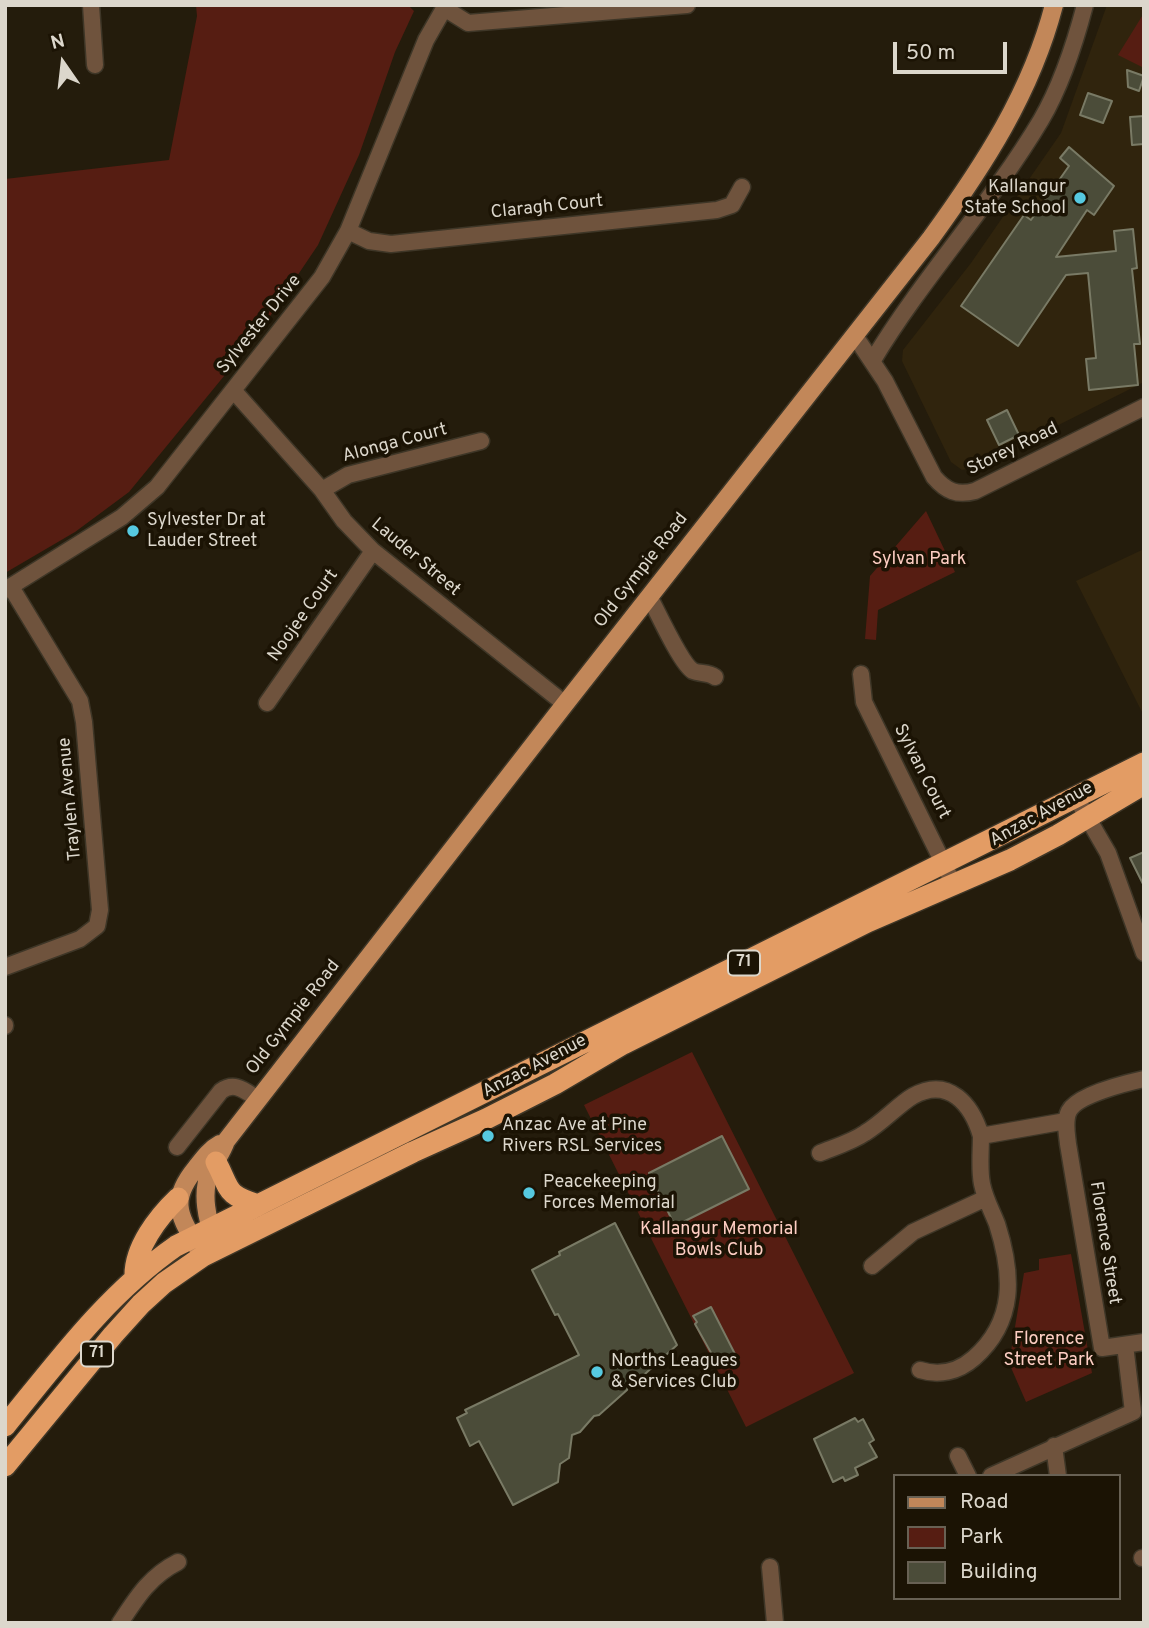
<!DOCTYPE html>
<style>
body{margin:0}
#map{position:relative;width:1149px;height:1628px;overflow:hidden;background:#241c0c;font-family:Overpass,sans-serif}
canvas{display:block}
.frame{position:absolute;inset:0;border:7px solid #dcd7cc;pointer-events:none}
.legend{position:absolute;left:893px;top:1474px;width:228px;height:126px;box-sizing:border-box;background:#1b1304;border:2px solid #686154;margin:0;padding:9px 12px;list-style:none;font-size:21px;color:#dcd7cc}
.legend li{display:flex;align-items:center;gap:14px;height:35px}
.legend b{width:35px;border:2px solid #686154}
.north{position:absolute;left:28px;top:28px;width:70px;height:70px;-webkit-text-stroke:5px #1b1304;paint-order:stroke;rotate:346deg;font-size:19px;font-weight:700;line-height:28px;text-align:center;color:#dcd7cc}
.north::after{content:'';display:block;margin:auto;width:24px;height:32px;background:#dcd7cc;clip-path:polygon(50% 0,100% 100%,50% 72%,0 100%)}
.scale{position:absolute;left:893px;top:42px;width:114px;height:32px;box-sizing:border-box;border:4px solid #dcd7cc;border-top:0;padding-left:9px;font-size:21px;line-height:24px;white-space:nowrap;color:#dcd7cc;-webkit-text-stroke:5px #1b1304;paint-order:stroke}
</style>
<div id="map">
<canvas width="1149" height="1628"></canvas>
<div class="frame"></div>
<ul class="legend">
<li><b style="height:9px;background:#c28759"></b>Road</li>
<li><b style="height:19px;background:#561d12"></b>Park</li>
<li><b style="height:19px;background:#4b4c39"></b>Building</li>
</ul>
<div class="north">N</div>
<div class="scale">50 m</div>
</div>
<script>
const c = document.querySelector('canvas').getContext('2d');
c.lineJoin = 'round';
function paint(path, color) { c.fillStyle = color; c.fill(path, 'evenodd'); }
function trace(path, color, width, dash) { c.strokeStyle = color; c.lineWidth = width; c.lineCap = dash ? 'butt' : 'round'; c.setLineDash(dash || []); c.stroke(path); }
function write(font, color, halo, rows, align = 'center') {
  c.font = font + ' Overpass,sans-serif'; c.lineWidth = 7; c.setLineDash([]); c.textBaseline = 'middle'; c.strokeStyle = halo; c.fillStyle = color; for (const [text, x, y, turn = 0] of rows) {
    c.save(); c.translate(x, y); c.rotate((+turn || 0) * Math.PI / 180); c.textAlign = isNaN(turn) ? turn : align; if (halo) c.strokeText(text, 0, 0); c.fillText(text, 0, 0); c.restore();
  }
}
paint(new Path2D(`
 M 1107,5 L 1144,5 L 1144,382 L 975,467 L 962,470 L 951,462 L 902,361 L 903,350 L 971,263 L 1061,133 Z
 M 1144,549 L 1144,716 L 1076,581 Z`), '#30240d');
paint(new Path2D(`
 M 196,5 L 408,5 L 414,11 L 395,52 L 359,155 L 318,245 L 256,337 L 129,492 L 75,532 L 5,573 L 5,179 L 169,160 L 197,16 Z
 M 1144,13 L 1144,68 L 1118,55 Z
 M 926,511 L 955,572 L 878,610 L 876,640 L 865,639 L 870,576 Z
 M 692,1052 L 854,1373 L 746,1427 L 584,1105 Z
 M 1071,1254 L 1092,1373 L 1026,1402 L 1009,1363 L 1024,1273 L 1039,1270 L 1039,1259 Z`), '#561d12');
const building = new Path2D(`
 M 1127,70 L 1144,76 L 1139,91 L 1128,87 Z
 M 1088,93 L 1112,101 L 1103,123 L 1080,115 Z
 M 1144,116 L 1144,144 L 1132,145 L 1130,117 Z
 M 1069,147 L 1114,186 L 1094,215 L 1087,210 L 1056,257 L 1116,251 L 1114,231 L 1133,229 L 1137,268 L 1132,269 L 1140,344 L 1134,344 L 1138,385 L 1089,390 L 1086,359 L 1096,358 L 1088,273 L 1066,275 L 1018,346 L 961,306 L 1024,215 L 1031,220 L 1069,166 L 1060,158 Z
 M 1007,410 L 1019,435 L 999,445 L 987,420 Z
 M 1144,852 L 1144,886 L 1130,858 Z
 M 722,1136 L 749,1189 L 675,1226 L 649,1173 Z
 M 615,1223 L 677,1345 L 635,1383 L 628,1384 L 627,1390 L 599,1415 L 594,1416 L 580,1432 L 572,1435 L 569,1458 L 560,1464 L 558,1482 L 513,1505 L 479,1441 L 470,1446 L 457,1418 L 467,1413 L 465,1410 L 579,1355 L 558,1314 L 555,1315 L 532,1270 L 560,1255 L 559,1252 Z
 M 711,1307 L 737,1358 L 719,1367 L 695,1324 L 697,1322 L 693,1316 Z
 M 855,1418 L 858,1422 L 863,1419 L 874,1440 L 869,1443 L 877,1457 L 855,1468 L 858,1475 L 845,1481 L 843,1477 L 833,1482 L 814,1439 Z`);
paint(building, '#4b4c39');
trace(building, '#797a65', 2);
const minor = new Path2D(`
 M 91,5 L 95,65
 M 444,8 L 468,23 L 687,5
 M 348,231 L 369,241 L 391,244 L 717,210 L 732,205 L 742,187
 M 855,336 L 885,381 L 934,477 C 946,491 957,496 975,491 L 1144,407
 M 873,360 C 923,277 991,204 1041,120 C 1061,86 1075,43 1085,5
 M 233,390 L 322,490 L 344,521 L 373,551 L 565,704
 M 322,490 L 348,475 L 481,441
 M 5,590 L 122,517 L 157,487 L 322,277 L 348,231 L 426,40 L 446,5
 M 649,596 C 657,611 681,664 693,671 C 700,674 708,672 715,677
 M 861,674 L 864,702 L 954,885
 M 267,703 L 373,551
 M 1082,808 L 1108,853 L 1144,953
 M 5,967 L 80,939 L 97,926 L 100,910 L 84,722 L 80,701 L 11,587
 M 5,1025 L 5,1026
 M 1144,1079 C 1126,1083 1077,1095 1069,1111 C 1064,1121 1067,1134 1068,1144 L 1102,1348 L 1144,1342
 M 177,1147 L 221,1091 C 235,1081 245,1091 258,1099
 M 820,1153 C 835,1147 852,1142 865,1133 C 882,1123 899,1104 913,1096 C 949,1076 972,1105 981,1136
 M 872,1266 L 913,1232 L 986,1198
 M 920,1370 C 939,1376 958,1372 974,1358 C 1016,1321 1013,1274 997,1224 C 992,1211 985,1199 982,1184 C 979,1169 981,1151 981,1136 L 1066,1121
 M 1054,1446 L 1058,1476
 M 958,1456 L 968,1476
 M 991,1476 L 1133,1412 L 1125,1345
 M 1142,1558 L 1144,1558
 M 770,1567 L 775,1623
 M 120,1623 C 137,1597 150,1576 178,1562`);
const major = new Path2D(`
 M 215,1240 C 207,1220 201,1193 210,1172 C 215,1161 222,1153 226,1141 L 565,704 L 931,238 C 984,165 1031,93 1054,5
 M 199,1250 C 180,1216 168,1202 196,1168 C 203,1159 209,1150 220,1144`);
const highway = new Path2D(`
 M 216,1162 C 231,1190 224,1194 258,1205
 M 135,1277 C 134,1248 158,1217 178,1198
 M 5,1426 C 58,1361 107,1294 176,1246 L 1144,763
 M 5,1466 L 113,1335 L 141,1304 L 164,1283 L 203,1256 L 413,1152 L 486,1119 L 555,1084 L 623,1044 L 867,922 L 1010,860 L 1058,835 L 1144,784`);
trace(minor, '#3e3627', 19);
trace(major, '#3e3627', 21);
trace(highway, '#3e3627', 24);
trace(minor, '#6f533d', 16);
trace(major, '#c28759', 18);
trace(highway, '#e39c64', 21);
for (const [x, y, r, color] of [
 [1080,198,7,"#56c9e0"],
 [133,531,7,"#56c9e0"],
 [488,1136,7,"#56c9e0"],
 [529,1193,7,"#56c9e0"],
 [597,1372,7,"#56c9e0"]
]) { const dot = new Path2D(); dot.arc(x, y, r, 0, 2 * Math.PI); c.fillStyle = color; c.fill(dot); trace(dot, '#1b1304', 2.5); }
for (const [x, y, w] of [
 [744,963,32],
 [97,1354,32]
]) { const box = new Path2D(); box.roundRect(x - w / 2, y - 12.5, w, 25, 5); c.fillStyle = '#1b1304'; c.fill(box); trace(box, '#dcd7cc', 2); }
write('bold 16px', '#dcd7cc', null, [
 ["71",744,963],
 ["71",97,1354]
]);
write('18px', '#dcd7cc', '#1b1304', [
 ["Kallangur",1066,188,"right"],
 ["State School",1066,209,"right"],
 ["Sylvester Dr at",147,521],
 ["Lauder Street",147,542],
 ["Anzac Ave at Pine",502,1126],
 ["Rivers RSL Services",502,1147],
 ["Peacekeeping",543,1183],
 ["Forces Memorial",543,1204],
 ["Norths Leagues",611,1362],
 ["& Services Club",611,1383]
], 'left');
write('18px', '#dcd7cc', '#1b1304', [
 ["Claragh Court",547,208,-6],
 ["Sylvester Drive",260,325,-51],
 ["Alonga Court",395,444,-15],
 ["Storey Road",1013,450,-26],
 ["Lauder Street",415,558,40],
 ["Old Gympie Road",642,571,-52],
 ["Noojee Court",304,616,-55],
 ["Sylvan Court",921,772,63],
 ["Traylen Avenue",71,799,-95],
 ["Anzac Avenue",1042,815,-29],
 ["Old Gympie Road",294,1018,-52],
 ["Anzac Avenue",535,1067,-28],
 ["Florence Street",1104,1243,81]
]);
write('18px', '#fecec3', '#1b1304', [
 ["Sylvan Park",919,560],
 ["Kallangur Memorial",719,1230],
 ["Bowls Club",719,1251],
 ["Florence",1049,1340],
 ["Street Park",1049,1361]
]);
</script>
